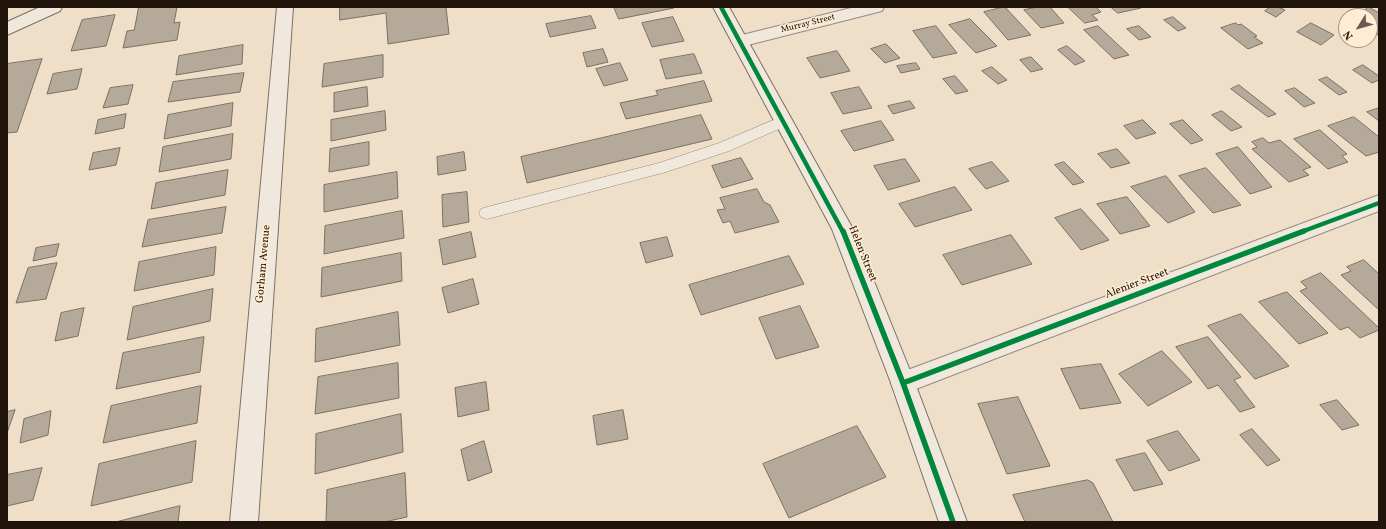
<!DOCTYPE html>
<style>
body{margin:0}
#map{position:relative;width:1386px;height:529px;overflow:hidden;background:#efdfc9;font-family:Vollkorn,serif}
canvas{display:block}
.frame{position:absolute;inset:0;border:8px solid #21150b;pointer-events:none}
.north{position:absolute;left:1338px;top:8px;width:40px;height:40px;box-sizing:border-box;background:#ffecd2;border:1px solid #a69682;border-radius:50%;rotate:233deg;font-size:11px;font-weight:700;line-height:16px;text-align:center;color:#21150b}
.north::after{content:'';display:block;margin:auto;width:14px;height:18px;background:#695c4e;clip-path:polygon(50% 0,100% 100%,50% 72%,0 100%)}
</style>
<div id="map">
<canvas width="1386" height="529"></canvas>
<div class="frame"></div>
<div class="north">N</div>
</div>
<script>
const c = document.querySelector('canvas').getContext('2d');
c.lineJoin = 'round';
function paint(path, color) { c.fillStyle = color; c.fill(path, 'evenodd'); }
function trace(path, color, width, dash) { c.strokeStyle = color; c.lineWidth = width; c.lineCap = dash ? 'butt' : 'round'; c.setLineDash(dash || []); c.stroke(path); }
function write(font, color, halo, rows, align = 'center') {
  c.font = font + ' Vollkorn,serif'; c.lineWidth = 3; c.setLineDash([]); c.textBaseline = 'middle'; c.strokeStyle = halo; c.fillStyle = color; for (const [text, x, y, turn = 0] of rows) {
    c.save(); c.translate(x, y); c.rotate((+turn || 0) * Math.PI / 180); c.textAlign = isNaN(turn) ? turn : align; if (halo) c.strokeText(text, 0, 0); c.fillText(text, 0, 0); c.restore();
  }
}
const building = new Path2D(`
 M 139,7 L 177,7 L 174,23 L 180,22 L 177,40 L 123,48 L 127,31 L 134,30 Z
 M 340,7 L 446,7 L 449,34 L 388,44 L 386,13 L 340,20 Z
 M 614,7 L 674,7 L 674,8 L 619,19 Z
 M 1005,7 L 1031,35 L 1008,40 L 984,12 Z
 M 1038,7 L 1050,7 L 1064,23 L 1041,28 L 1024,10 Z
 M 1068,7 L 1096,7 L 1101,12 L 1092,15 L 1098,20 L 1085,23 Z
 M 1111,7 L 1140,7 L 1141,8 L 1118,13 Z
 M 1271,7 L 1278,7 L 1285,10 L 1276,17 L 1265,11 Z
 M 1369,7 L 1379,13 L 1378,35 L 1370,31 L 1370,16 L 1356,16 Z
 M 115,15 L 106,46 L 71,51 L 82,20 Z
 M 591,16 L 596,28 L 550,37 L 546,24 Z
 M 673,17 L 684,41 L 652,47 L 642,23 Z
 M 1173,17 L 1186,28 L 1178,31 L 1164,20 Z
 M 970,19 L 997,46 L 976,53 L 949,25 Z
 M 1236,23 L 1238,25 L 1241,24 L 1257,36 L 1254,37 L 1263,43 L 1248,49 L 1221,28 Z
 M 1311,23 L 1334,35 L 1321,45 L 1297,32 Z
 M 936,26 L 957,53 L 933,58 L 913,31 Z
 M 1098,26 L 1129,55 L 1114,59 L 1084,30 Z
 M 1139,26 L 1151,37 L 1139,40 L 1127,29 Z
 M 886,44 L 900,58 L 885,63 L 871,49 Z
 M 243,45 L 242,64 L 176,75 L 179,56 Z
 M 1067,46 L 1085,61 L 1075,65 L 1058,50 Z
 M 603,49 L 608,62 L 587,67 L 583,53 Z
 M 837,51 L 850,71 L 820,78 L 807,58 Z
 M 694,54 L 702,73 L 666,79 L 660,60 Z
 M 383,55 L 383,77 L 322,87 L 324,64 Z
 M 1031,57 L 1043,69 L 1031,72 L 1020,60 Z
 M 42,59 L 17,132 L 7,133 L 7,64 Z
 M 620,63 L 628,80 L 604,86 L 596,69 Z
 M 916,63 L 920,69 L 901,73 L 897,66 Z
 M 1363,65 L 1379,76 L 1379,80 L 1372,83 L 1353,70 Z
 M 992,67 L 1007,80 L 998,84 L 982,71 Z
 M 82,69 L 77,89 L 47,94 L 53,74 Z
 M 244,73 L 240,92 L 168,102 L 173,82 Z
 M 955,76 L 968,91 L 956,94 L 943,79 Z
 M 1327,77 L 1347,92 L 1339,95 L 1319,80 Z
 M 704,81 L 712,101 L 626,119 L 620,103 L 658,95 L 656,91 Z
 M 133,85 L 128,104 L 103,108 L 110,88 Z
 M 1239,85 L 1276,114 L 1268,117 L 1231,89 Z
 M 367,87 L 368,106 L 334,112 L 334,93 Z
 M 859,87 L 872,108 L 843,114 L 831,93 Z
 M 1295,88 L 1315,103 L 1304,107 L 1285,91 Z
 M 910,101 L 915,108 L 893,114 L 888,106 Z
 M 233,103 L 231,126 L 164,139 L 168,115 Z
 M 1379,108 L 1379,121 L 1367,112 Z
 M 385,111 L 386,130 L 331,141 L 331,120 Z
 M 1222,111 L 1242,127 L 1231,131 L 1212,115 Z
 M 126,114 L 124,128 L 95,134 L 98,120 Z
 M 701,115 L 712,139 L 527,183 L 521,157 Z
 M 1354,117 L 1379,137 L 1379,152 L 1366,156 L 1328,126 Z
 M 1143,120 L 1156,133 L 1136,139 L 1124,126 Z
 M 1183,120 L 1203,140 L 1191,144 L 1170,124 Z
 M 881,121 L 894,140 L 854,151 L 841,131 Z
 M 1320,130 L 1347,154 L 1342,156 L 1348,162 L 1328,169 L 1294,139 Z
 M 233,134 L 231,159 L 159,172 L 163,147 Z
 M 1263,138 L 1269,143 L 1280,140 L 1311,167 L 1303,170 L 1309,175 L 1289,182 L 1252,149 L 1257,147 L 1252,142 Z
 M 369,142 L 369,165 L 329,172 L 330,149 Z
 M 1238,147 L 1272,187 L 1250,194 L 1216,154 Z
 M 120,148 L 116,165 L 89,170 L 93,153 Z
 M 1117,149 L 1130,163 L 1111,168 L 1098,154 Z
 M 464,152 L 466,170 L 438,175 L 437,157 Z
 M 741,158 L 753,179 L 722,188 L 712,166 Z
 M 905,159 L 920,181 L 888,190 L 874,166 Z
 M 992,162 L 1009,181 L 986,189 L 969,169 Z
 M 1064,162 L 1084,182 L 1073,185 L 1055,165 Z
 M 1206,168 L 1241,205 L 1213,213 L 1179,176 Z
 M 228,170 L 225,195 L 151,209 L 156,183 Z
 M 397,172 L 398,198 L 324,212 L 324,185 Z
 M 1166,176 L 1195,212 L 1168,223 L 1131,187 Z
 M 955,187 L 972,210 L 915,227 L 899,204 Z
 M 757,189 L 764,202 L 770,205 L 779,222 L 735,233 L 730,221 L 723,223 L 717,210 L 725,209 L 720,198 Z
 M 467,192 L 469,222 L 443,227 L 442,195 Z
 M 1127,197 L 1150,226 L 1120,234 L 1097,204 Z
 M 226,207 L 222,233 L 142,247 L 148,220 Z
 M 1081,209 L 1109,240 L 1081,250 L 1055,218 Z
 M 402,211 L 404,238 L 324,254 L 325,226 Z
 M 471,232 L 476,257 L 443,265 L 439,240 Z
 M 1011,235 L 1032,264 L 962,285 L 943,255 Z
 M 667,237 L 673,256 L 646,263 L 640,243 Z
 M 59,244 L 56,256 L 33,261 L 36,248 Z
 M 216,247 L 214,275 L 134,291 L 139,262 Z
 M 401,253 L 402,281 L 321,297 L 322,268 Z
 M 789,256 L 804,284 L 701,315 L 689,285 Z
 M 1364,260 L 1379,274 L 1379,310 L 1341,275 L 1351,271 L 1347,267 Z
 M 57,263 L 46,299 L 16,303 L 28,268 Z
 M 1321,273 L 1379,328 L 1379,330 L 1360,338 L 1348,327 L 1340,330 L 1300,291 L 1307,288 L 1301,282 Z
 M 473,279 L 479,304 L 448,313 L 442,288 Z
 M 213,289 L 210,321 L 127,340 L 133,307 Z
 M 1287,292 L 1328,333 L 1299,344 L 1259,302 Z
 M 800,306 L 819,347 L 776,359 L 759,318 Z
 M 84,308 L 78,336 L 55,341 L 61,313 Z
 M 398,312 L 400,345 L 315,362 L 316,329 Z
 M 1241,314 L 1289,366 L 1255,379 L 1208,326 Z
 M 204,337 L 200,372 L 116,389 L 123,353 Z
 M 1208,337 L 1241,377 L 1234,380 L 1255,407 L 1240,412 L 1218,385 L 1208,389 L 1176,347 Z
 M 1162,351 L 1192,382 L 1148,406 L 1119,374 Z
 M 398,363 L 399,398 L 315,414 L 318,377 Z
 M 1101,364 L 1121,403 L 1080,409 L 1061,369 Z
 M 486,382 L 489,410 L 458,417 L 455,388 Z
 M 201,386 L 197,423 L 103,443 L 111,406 Z
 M 1018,397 L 1050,466 L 1007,474 L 978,404 Z
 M 1337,400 L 1359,425 L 1342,430 L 1320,405 Z
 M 15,410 L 7,433 L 7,412 Z
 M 623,410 L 628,439 L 597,445 L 593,416 Z
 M 51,411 L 48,435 L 20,443 L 24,419 Z
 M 401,414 L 403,452 L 315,474 L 316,434 Z
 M 857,426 L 886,477 L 789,518 L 763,464 Z
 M 1252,429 L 1280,460 L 1267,466 L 1240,435 Z
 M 1178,431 L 1200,460 L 1169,471 L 1147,441 Z
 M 196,441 L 192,482 L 91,506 L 99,464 Z
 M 484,441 L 492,472 L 468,481 L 461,450 Z
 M 1145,453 L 1163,484 L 1134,491 L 1116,460 Z
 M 42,468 L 33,500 L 7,506 L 7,475 Z
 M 405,473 L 407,517 L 384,522 L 326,522 L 327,490 Z
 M 1088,480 L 1093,483 L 1113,522 L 1025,522 L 1013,495 Z
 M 180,506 L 178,522 L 116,522 Z`);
paint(building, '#b5a99a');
trace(building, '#7a7064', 1);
const lane = new Path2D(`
 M 783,116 L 788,117 L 790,121 L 788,125 L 729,151 L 666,172 L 487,219 L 481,217 L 479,213 L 481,209 L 487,207 L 659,163 L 719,143 Z`);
const street = new Path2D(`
 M 855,7 L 884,7 L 882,11 L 740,47 L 734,45 L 731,41 L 734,37 Z
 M 1379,195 L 1379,211 L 903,394 L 894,391 L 891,383 L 894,375 Z`);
const secondary = new Path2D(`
 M 40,7 L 62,7 L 60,11 L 7,35 L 7,22 Z
 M 277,7 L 293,7 L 258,522 L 230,522 Z
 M 713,7 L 729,7 L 853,229 L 915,383 L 967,522 L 939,522 L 891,383 L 832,229 Z`);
trace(lane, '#968b7e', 1);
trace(street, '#968b7e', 2);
trace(secondary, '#7a7064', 2);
paint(lane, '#f0e8dd');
paint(street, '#f0e8dd');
paint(secondary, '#f0e8dd');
trace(new Path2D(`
 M 721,7 L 843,232
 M 1301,232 L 1379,203`), '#00873e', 4.5);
trace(new Path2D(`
 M 843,231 L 903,383 L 953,522
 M 903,383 L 1304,231`), '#00873e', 5.5);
write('9px', '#21150b', '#ffecd2', [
 ["Murray Street",808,24,-14]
]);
write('11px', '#21150b', '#ffecd2', [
 ["Helen Street",862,254,68],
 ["Gorham Avenue",264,264,-85],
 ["Alenier Street",1137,284,-21]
]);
</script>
